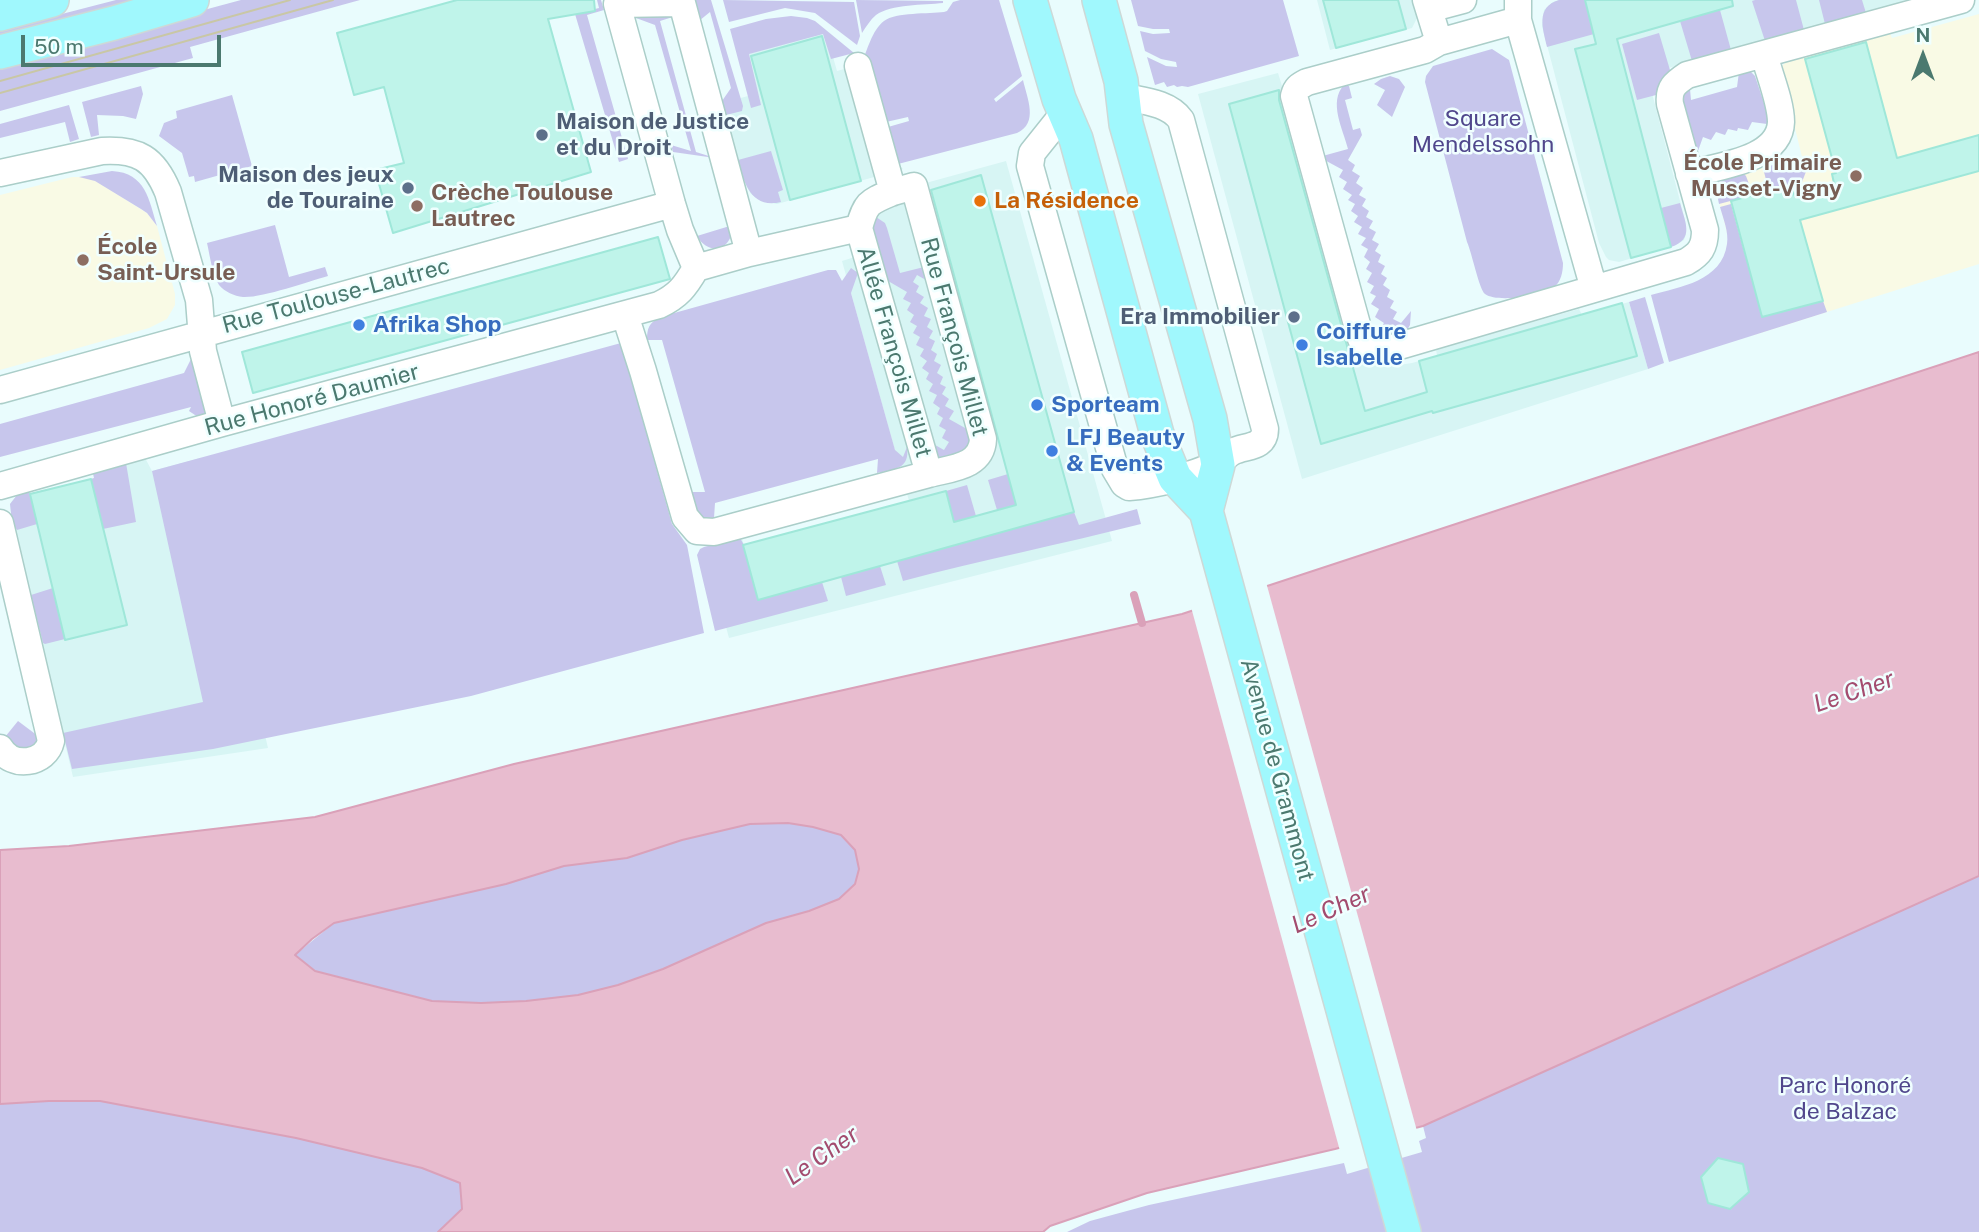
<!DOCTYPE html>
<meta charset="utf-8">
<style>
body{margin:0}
#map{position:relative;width:1979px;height:1232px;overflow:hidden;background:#e9fcfd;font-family:"Public Sans",sans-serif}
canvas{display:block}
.north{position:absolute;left:1888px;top:21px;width:70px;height:70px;-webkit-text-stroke:5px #f0ffff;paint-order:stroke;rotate:0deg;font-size:19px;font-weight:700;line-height:28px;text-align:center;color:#4b796f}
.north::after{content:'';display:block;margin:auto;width:24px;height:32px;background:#4b796f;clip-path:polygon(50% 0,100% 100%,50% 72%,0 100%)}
.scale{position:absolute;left:21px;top:35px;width:200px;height:32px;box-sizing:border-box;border:4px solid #4b796f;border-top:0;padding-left:9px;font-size:21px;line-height:24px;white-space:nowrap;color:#4b796f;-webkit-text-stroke:5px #f0ffff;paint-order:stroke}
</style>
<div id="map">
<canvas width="1979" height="1232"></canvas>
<div class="north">N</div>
<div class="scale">50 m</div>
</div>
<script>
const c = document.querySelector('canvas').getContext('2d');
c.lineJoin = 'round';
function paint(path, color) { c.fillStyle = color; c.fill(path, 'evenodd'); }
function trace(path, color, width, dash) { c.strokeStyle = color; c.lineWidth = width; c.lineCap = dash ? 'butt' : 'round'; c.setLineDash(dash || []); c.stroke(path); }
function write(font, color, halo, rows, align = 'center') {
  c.font = font + ' "Public Sans",sans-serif'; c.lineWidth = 5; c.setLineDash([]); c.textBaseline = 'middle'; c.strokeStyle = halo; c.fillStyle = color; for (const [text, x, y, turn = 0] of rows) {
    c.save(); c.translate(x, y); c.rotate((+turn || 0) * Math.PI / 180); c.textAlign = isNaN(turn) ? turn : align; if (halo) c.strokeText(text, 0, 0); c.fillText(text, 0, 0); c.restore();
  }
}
paint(new Path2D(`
 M 1317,0 L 1413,0 L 1417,18 L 1412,28 L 1330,50 Z
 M 1559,0 L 1911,0 L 1647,74 L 1686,224 L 1686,234 L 1684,240 L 1676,245 L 1619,262 L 1609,260 L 1606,257 L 1599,243 L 1542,26 L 1544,10 L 1553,2 Z
 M 825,29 L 837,71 L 870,62 L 898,164 L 903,169 L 777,204 L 761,201 L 751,194 L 744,182 L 723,103 L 755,94 L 743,52 Z
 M 1278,73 L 1286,99 L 1374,361 L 1399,365 L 1412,363 L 1437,356 L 1436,349 L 1579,309 L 1582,315 L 1629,302 L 1648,369 L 1302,479 L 1198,94 Z
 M 1006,161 L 1112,541 L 729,638 L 704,547 L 742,539 L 744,545 L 909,501 L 842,261 L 874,251 L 860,201 Z
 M 145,458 L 152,471 L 200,458 L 268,748 L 73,777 L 12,522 L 10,504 L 17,495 L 30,491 L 31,493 L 91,479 L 94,478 L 93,473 Z`), '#d7f5f4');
paint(new Path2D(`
 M 1979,14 L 1979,264 L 1754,335 L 1717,194 L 1717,183 L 1722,179 L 1802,157 L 1781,71 L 1782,66 L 1785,63 L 1890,33 L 1892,38 Z
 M 72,177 L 83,177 L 96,181 L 147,213 L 157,226 L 175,294 L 175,305 L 167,319 L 149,328 L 0,370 L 0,195 Z`), '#f9fae5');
paint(new Path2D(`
 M 116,0 L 141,0 L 0,37 L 0,30 Z
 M 241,0 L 360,0 L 190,47 L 193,58 L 0,111 L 0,65 Z
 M 597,0 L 601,0 L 604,10 L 587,15 L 628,159 L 619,162 L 575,14 L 599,8 Z
 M 688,0 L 711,0 L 743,106 L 742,111 L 726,115 L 722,101 L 731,88 L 710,12 L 694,25 Z
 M 723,0 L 854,2 L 860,36 L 857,45 L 815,13 L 785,8 L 729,22 Z
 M 856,0 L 943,1 L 943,3 C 924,5 891,4 876,15 C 870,20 866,27 862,33 Z
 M 960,0 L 999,0 L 1022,76 L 994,99 L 996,102 L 1023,80 C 1027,98 1039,123 1017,133 L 898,164 L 888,127 L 909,121 L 908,117 L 886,122 L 861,65 C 867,51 872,30 884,21 C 896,12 929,14 944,12 L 947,11 L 953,2 Z
 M 1131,0 L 1283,0 L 1299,56 L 1188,87 L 1182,86 L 1177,87 L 1174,85 L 1167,87 L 1164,82 L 1155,85 L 1147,57 L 1166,66 L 1177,67 L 1176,62 L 1161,59 L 1145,51 L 1140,31 L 1153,34 L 1170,33 L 1169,29 L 1153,29 L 1138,26 Z
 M 1559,0 L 1590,0 L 1585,2 L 1594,34 L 1547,47 C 1543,29 1535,7 1559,0 Z
 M 1755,0 L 1796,0 L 1804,30 L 1765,41 L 1752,1 Z
 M 1819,0 L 1862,0 L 1866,13 L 1825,24 Z
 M 635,10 L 676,16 L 660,21 L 696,152 L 715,158 L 673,152 L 671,145 L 691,151 L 655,25 L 636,18 Z
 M 1720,10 L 1731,50 L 1692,61 L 1680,21 Z
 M 791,16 L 807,18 L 815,21 L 854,53 L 831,59 L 823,34 L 749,54 L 761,105 L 751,108 L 730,29 L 766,19 Z
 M 1659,33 L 1670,70 L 1658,87 L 1656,95 L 1637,100 L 1622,44 Z
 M 1492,49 L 1509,60 L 1563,263 C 1563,272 1561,282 1554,287 C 1542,296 1497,303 1485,294 C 1479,289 1472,253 1467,242 L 1425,82 L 1426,76 L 1433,66 Z
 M 1746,71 L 1751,72 L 1755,76 L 1768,115 L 1767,124 L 1752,122 L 1748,130 L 1738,128 L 1737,131 L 1728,129 L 1725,135 L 1716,132 L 1711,140 L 1703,137 L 1698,151 L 1695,150 L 1682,98 L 1685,93 L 1690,89 L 1691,100 L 1737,87 L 1739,72 Z
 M 1390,76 L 1399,79 L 1405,87 L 1392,117 L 1377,105 L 1385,90 L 1374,84 L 1381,79 Z
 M 1344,85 L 1349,86 L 1352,98 L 1345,100 L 1353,130 L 1360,128 L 1362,135 L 1348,160 L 1355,165 L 1352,171 L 1360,176 L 1356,183 L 1363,188 L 1359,195 L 1366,199 L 1362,206 L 1369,211 L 1366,217 L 1373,221 L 1369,228 L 1376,232 L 1372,240 L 1379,244 L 1375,251 L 1381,255 L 1378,262 L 1385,266 L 1381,274 L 1387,278 L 1383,285 L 1390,290 L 1387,297 L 1394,301 L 1390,308 L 1397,312 L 1393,319 L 1401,323 L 1411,311 L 1410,325 L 1406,332 L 1378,339 L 1364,324 L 1380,329 L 1384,323 L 1375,317 L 1379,309 L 1371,304 L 1376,296 L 1370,293 L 1374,286 L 1367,282 L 1372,273 L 1366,269 L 1370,262 L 1364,257 L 1368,249 L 1361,245 L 1366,238 L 1358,234 L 1362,227 L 1354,222 L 1358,216 L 1351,211 L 1355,204 L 1348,200 L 1352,195 L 1343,189 L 1347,182 L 1339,177 L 1343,170 L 1319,157 L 1348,149 C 1343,129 1328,102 1344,85 Z
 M 141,86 L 143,94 L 136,119 L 123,116 L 97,115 L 99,135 L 91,137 L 82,102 Z
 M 232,95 L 252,166 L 195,182 L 194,176 L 189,177 L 182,153 L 159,136 L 164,123 L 177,118 L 176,111 Z
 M 69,105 L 79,139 L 70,142 L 65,122 L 0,138 L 0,124 Z
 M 771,151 L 783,190 L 778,192 L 781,202 C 751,209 744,183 738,160 Z
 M 1786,161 L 1798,161 L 1807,169 L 1802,182 L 1769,191 L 1764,172 L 1766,167 Z
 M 112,171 C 146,173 149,200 157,226 L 147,213 L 141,209 L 95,181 L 79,177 Z
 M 1743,173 L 1746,176 L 1753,195 L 1719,204 L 1717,194 L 1717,183 L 1722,179 Z
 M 1680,203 C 1685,222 1695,239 1671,247 L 1661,208 Z
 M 1731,204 L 1762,317 L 1823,301 L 1827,312 L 1669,362 L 1651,295 C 1680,287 1722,281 1727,244 C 1729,232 1723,218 1720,207 Z
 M 876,217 L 885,223 L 887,228 L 900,273 L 928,266 L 933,284 L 917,275 L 913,282 L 919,286 L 916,292 L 924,297 L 920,303 L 928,308 L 924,316 L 931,319 L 927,327 L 933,331 L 929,338 L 935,341 L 931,350 L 937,354 L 934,361 L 941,365 L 937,373 L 943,377 L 940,384 L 946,387 L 942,394 L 949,399 L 945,406 L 954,411 L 949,419 L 974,433 L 972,449 L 942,459 L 937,457 L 928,441 L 944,450 L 949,442 L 942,438 L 946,430 L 939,426 L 943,418 L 937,414 L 940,408 L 933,403 L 937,395 L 929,391 L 933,384 L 926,379 L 929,373 L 922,368 L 927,361 L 920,356 L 924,349 L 916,345 L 920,337 L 913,333 L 917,326 L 910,322 L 914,315 L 907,310 L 911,303 L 903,299 L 907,292 L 883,278 L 869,222 Z
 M 275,225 L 289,277 L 325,267 L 328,276 C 307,282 262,298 243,297 C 234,296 225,292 219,285 C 212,274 210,256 207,243 Z
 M 733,225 C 733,249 710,258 697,236 Z
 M 851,268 L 858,273 L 851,293 L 895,450 L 903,457 L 907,447 C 910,469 895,469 877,473 L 878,459 L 715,503 L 714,518 C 696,520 695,506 691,492 L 705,492 L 662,340 L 647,340 C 647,328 649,323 660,317 L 828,270 L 836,270 L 842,281 Z
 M 1645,297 L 1664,363 L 1648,369 L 1629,302 Z
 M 621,343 L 672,524 L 687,545 L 704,633 L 471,696 L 213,749 L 72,769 L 63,733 L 203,702 L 152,471 Z
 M 192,357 L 207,415 L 204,421 L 189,411 L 191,407 L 0,457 L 0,424 L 184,373 Z
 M 126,463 L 136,522 L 103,529 L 91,479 L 94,478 L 93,473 Z
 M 1008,474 L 1016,505 L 997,510 L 988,480 Z
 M 967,485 L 976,516 L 954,522 L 946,491 Z
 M 29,491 L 37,524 L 17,530 L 12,522 L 10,504 L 17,495 Z
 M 1137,509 L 1141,524 C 1062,544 982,560 903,581 L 897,561 L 1074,512 L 1079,525 Z
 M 740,538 L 744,545 L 758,599 L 822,582 L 828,601 L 715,631 L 697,555 L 700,549 L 704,547 Z
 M 880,566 L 886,585 L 846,596 L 841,577 Z
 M 53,588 L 65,639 L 45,644 L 43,643 L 31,595 Z
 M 18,721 L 38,736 L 41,743 L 23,752 L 5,737 Z
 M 788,823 L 813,827 L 841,835 L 856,850 L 859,869 L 855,884 L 839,899 L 809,911 L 766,923 L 664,969 L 618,985 L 578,995 L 526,1001 L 480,1003 L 432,1001 L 315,971 L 295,955 L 334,923 L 506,884 L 564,866 L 627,858 L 682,840 L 750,824 Z
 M 1979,876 L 1979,1232 L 1067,1232 L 1090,1221 L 1149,1205 L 1344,1163 L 1347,1174 L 1422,1152 L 1419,1141 L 1426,1138 L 1423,1126 Z
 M 49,1101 L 100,1101 L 296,1138 L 422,1168 L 460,1182 L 462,1209 L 438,1232 L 0,1232 L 0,1104 Z`), '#c7c6ec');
const water = new Path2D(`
 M 1979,352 L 1979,876 L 1423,1126 L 1335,1149 L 1147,1193 L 1050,1226 L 1043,1232 L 438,1232 L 462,1209 L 460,1183 L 422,1168 L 296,1138 L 100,1101 L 49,1101 L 0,1104 L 0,850 L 69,846 L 315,817 L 514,764 L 1182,614 ZM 788,823 L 813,827 L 841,835 L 855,850 L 859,869 L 855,884 L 839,899 L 809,911 L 766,923 L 663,969 L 618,985 L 578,995 L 526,1001 L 481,1003 L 432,1001 L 315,971 L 295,955 L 312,939 L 334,923 L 506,884 L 564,866 L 627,858 L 682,840 L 750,824 Z`);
paint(water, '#e8bccf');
trace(water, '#daa1b9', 2);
paint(new Path2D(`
 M 1266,582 L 1417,1131 L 1340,1151 L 1191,607 Z`), '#e9fcfd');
trace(new Path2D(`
 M 1134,595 L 1142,623`), '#daa1b9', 8);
const building = new Path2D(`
 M 457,0 L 594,0 L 595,11 L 548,19 L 591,172 L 393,233 L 375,170 L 404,163 L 384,87 L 354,95 L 337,33 Z
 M 1323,0 L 1398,0 L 1406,29 L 1336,48 Z
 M 1585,0 L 1732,0 L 1733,6 L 1617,39 L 1671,247 L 1631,258 L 1575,49 L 1596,44 Z
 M 822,36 L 861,181 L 790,200 L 751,56 Z
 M 1866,42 L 1897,158 L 1979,135 L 1979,171 L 1800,220 L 1823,301 L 1762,317 L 1731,201 L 1791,185 L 1795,197 L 1835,188 L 1832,174 L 1836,173 L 1805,59 Z
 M 1279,90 L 1279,100 L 1365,411 L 1427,392 L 1419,361 L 1622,303 L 1637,356 L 1433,413 L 1432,411 L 1321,444 L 1229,104 Z
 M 981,175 L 1074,512 L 758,600 L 743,545 L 946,491 L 954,522 L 1016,505 L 931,190 Z
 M 658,237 L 670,279 L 253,393 L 242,352 Z
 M 91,479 L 127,625 L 65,640 L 30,494 Z
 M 1718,1158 L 1743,1164 L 1749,1192 L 1730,1209 L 1708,1203 L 1701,1177 Z`);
paint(building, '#bff4ea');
trace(building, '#9fe7d9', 2);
const minor = new Path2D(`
 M 1426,0 L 1439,42
 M 1518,0 L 1518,20 L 1594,289
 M 1429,9 L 1463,0
 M 1518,20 L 1439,42 L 1425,50 L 1307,82 C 1299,86 1296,88 1294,96 L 1361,339 L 1370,348 L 1382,351 L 1686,262 C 1700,254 1705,247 1705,230 L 1670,104 C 1668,88 1675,83 1687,75 L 1961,0
 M 858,66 L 893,192 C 869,202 866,202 859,228
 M 1064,113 L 1032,153 L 1030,166 L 1115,469 L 1124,484 L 1129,487 C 1155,485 1191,476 1215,465 C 1222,462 1226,455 1232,452 C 1245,445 1265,449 1265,429 L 1181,120 C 1169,103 1144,101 1125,97
 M 0,173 L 102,151 C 138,149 154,158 168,192 L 199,300 L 203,351 L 222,423
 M 1689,174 C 1718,166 1780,160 1781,122 C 1781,102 1769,74 1764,54
 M 893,192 L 914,186 L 983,439 C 982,467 951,468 929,474
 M 696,268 L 680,230 L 672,204 L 617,4 L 682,3 L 749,253
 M 0,390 L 672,204
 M 0,486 L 222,423 L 659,305 C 678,296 685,287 696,268 L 749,253 L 859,228 L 929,474 L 714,532 L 697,531 L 685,517 L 643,371 L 625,315
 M 0,523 L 51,741 C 46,764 12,769 0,748`);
const major = new Path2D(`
 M 1030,0 L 1059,99 L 1076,139 L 1157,434 L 1175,478 L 1206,511 L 1404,1232
 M 1099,0 L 1121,81 L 1126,124 L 1210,419 L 1218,465 L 1206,511
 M 0,14 L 52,0
 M 0,52 L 114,23 L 192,0`);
trace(minor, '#abcec9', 29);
trace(major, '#cdd9d7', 36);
trace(minor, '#fff', 26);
trace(major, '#a0f8fd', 33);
trace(new Path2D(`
 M 0,81 L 290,0
 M 0,93 L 333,0`), '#c9c7a5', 2);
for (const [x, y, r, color] of [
 [542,135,7,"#5c6f8a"],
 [1856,176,7,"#8d6e63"],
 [408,188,7,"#5c6f8a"],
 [980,201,7,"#e8710a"],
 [417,206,7,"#8d6e63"],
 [83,260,7,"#8d6e63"],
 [1294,317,7,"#5c6f8a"],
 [359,325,7,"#3f7fe0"],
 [1302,345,7,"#3f7fe0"],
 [1037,405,7,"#3f7fe0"],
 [1052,451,7,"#3f7fe0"]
]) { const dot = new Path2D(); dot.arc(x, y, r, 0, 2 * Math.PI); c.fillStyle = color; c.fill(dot); trace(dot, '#f0ffff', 2.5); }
write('23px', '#50478c', '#f0ffff', [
 ["Square",1483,119],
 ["Mendelssohn",1483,145],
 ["Parc Honoré",1845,1086],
 ["de Balzac",1845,1112]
]);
write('bold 23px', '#4e5e75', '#f0ffff', [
 ["Maison de Justice",556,122,"left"],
 ["et du Droit",556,148,"left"],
 ["Maison des jeux",394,175],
 ["de Touraine",394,201],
 ["Era Immobilier",1280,317]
], 'right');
write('bold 23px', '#785e54', '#f0ffff', [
 ["École Primaire",1842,163,"right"],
 ["Musset-Vigny",1842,189,"right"],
 ["Crèche Toulouse",431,193],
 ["Lautrec",431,219],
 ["École",97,247],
 ["Saint-Ursule",97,273]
], 'left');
write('bold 23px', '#c56008', '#f0ffff', [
 ["La Résidence",994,201]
], 'left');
write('23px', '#4b796f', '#f0ffff', [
 ["Rue Toulouse-Lautrec",336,296,-15],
 ["Rue François Millet",954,337,75],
 ["Allée François Millet",894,352,74],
 ["Rue Honoré Daumier",312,400,-15],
 ["Avenue de Grammont",1277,770,75]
]);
write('bold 23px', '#366cbe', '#f0ffff', [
 ["Afrika Shop",373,325],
 ["Coiffure",1316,332],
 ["Isabelle",1316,358],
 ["Sporteam",1051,405],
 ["LFJ Beauty",1066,438],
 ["& Events",1066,464]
], 'left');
write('italic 24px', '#a34c6f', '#f0ffff', [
 ["Le Cher",1854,692,-19],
 ["Le Cher",1331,910,-24],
 ["Le Cher",822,1156,-35]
]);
</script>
